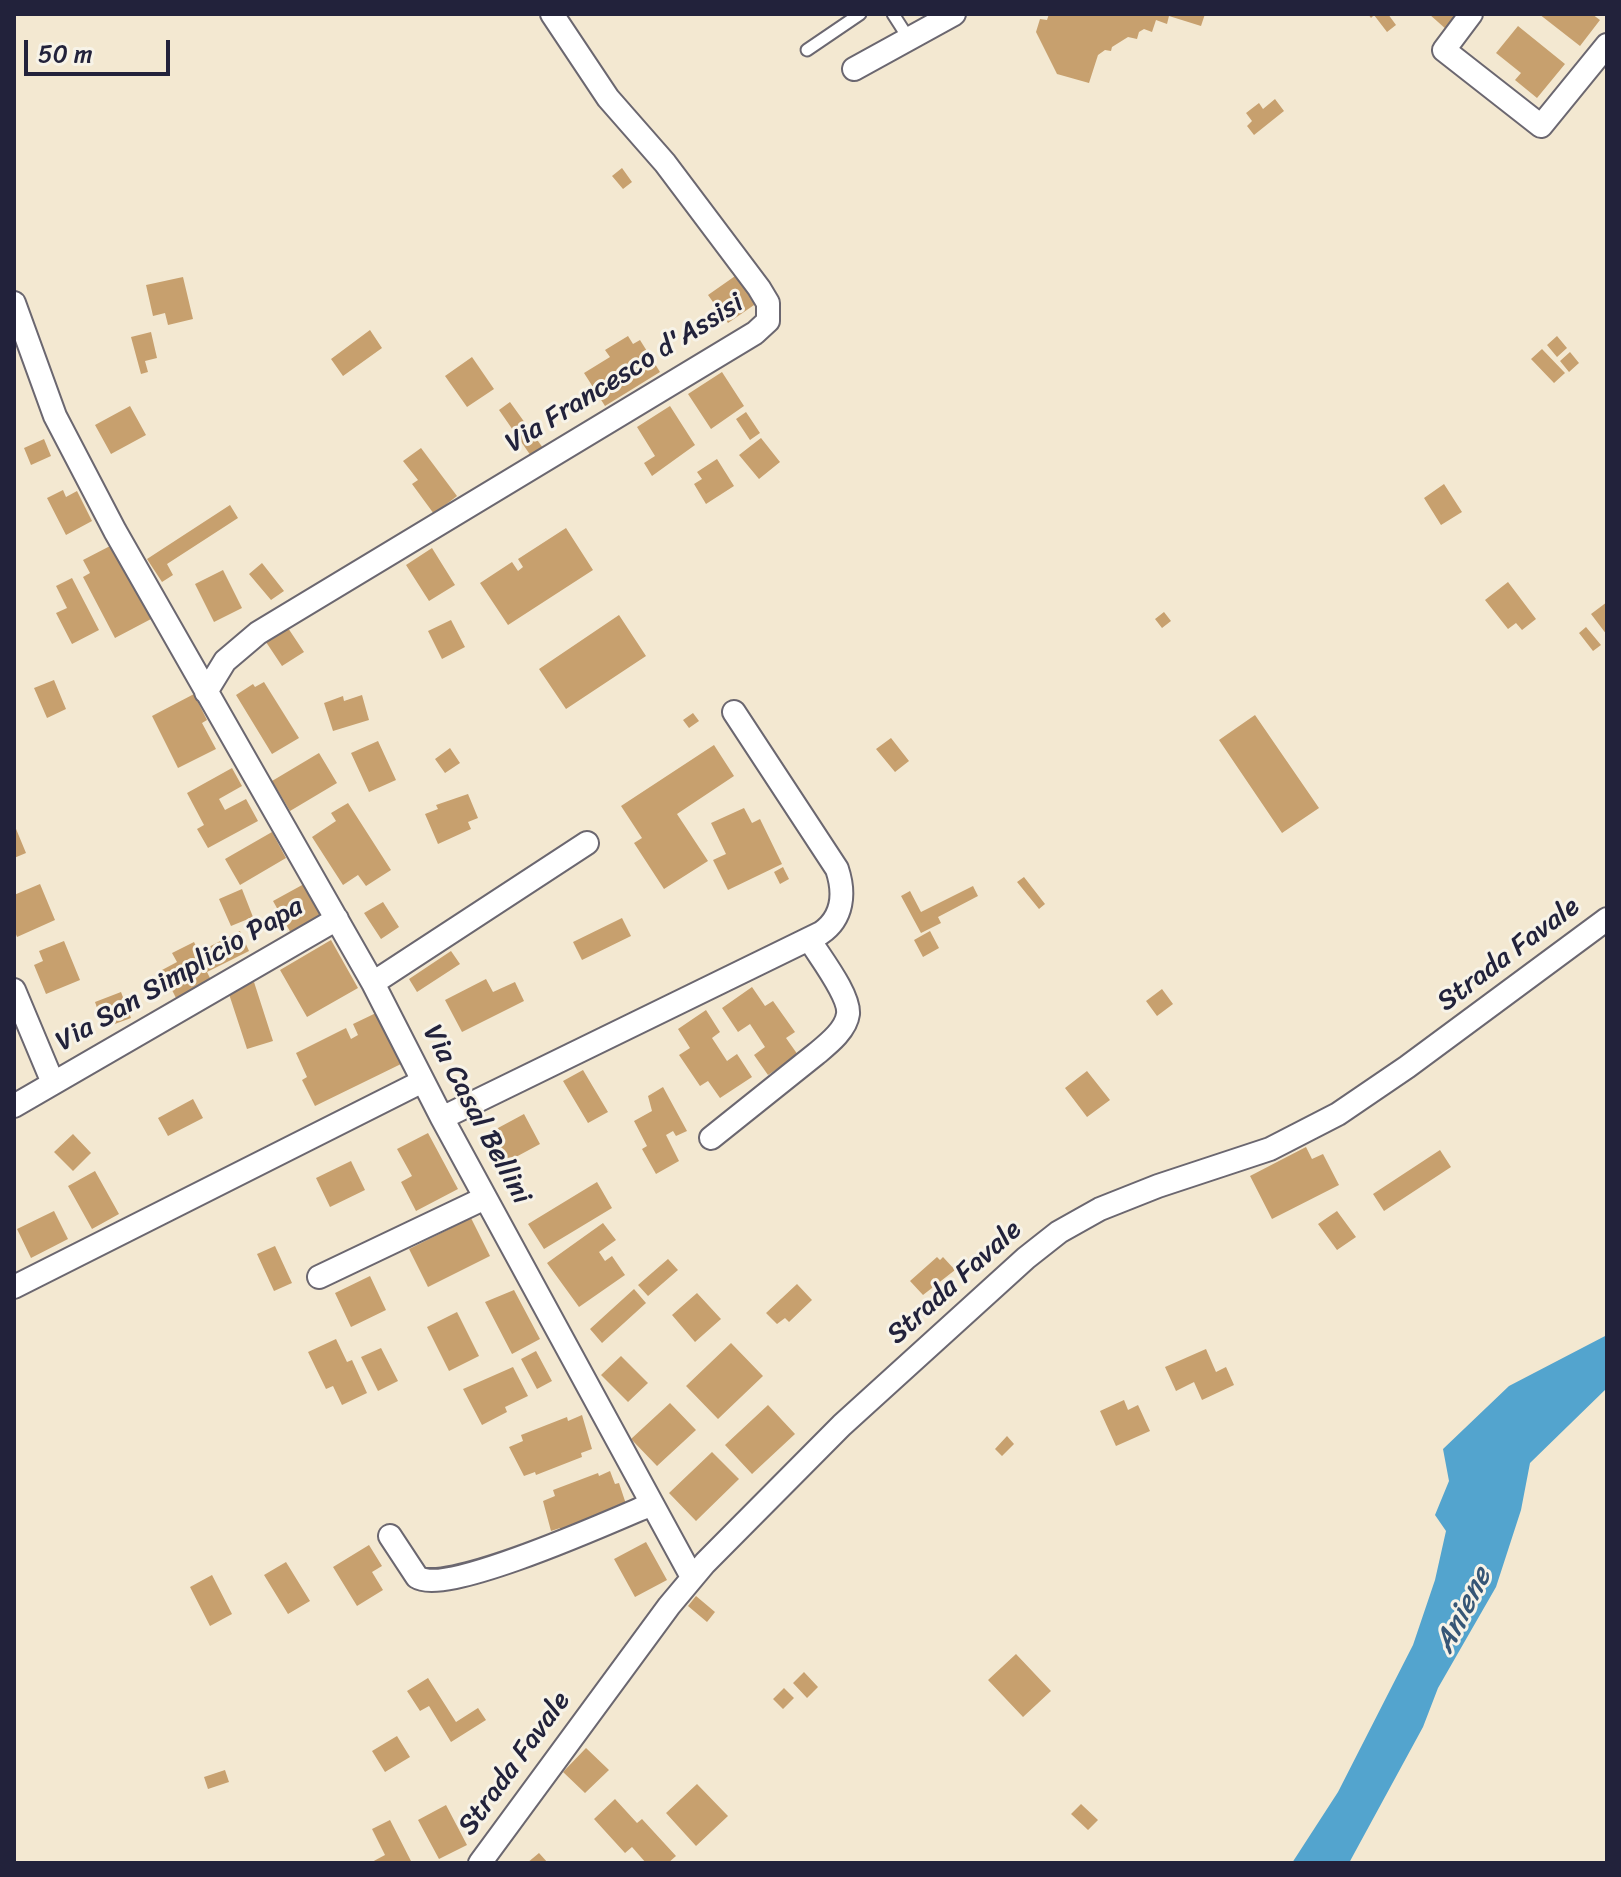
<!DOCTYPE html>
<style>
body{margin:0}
#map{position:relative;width:1621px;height:1877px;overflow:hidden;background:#f3e8d1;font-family:Sriracha,sans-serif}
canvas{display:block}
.frame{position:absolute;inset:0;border:16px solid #22223b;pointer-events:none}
.scale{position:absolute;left:24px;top:40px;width:146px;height:36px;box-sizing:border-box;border:4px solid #22223b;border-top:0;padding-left:10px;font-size:24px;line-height:28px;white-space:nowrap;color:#22223b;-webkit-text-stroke:6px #f7f3e8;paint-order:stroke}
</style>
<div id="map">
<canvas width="1621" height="1877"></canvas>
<div class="frame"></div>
<div class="scale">50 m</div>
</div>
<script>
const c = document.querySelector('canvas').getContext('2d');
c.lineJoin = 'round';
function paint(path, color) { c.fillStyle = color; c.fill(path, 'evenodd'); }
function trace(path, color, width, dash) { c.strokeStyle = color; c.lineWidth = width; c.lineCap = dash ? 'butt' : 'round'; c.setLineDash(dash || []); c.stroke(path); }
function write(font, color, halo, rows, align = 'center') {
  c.font = font + ' Sriracha,sans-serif'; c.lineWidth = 6; c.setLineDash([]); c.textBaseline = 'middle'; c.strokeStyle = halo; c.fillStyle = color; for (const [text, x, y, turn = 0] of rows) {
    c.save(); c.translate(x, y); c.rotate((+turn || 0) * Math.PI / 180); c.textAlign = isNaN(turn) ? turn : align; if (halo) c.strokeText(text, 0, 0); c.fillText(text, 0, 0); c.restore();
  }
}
paint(new Path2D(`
 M 1607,1335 L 1607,1388 L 1530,1463 L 1521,1510 L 1496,1587 L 1438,1688 L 1423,1727 L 1349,1863 L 1292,1863 L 1338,1792 L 1413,1645 L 1435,1580 L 1446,1531 L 1435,1515 L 1449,1481 L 1443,1449 L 1509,1386 Z`), '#53a4ce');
paint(new Path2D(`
 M 1049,14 L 1205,14 L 1201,26 L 1169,16 L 1167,24 L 1156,20 L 1152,32 L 1144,29 L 1139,32 L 1137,39 L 1128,37 L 1112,47 L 1111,51 L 1105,50 L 1098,55 L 1089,83 L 1057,74 L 1036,32 L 1040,19 L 1047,20 Z
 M 1368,14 L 1388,14 L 1396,25 L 1387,32 L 1374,15 L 1371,18 Z
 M 1429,14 L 1461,14 L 1447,30 Z
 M 1539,14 L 1592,14 L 1600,20 L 1580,46 Z
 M 1518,26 L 1565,64 L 1537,98 L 1515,80 L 1521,73 L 1496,53 Z
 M 1275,99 L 1284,111 L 1254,135 L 1247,126 L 1252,121 L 1246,113 L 1259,103 L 1263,109 Z
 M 622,168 L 632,182 L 623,189 L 612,176 Z
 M 738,274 L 757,303 L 728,323 L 708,295 Z
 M 183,277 L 193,319 L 168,325 L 165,313 L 153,316 L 146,285 Z
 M 370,330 L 382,348 L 343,376 L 331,359 Z
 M 151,332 L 157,358 L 145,361 L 148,372 L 141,374 L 131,337 Z
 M 628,336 L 633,344 L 640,340 L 660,372 L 605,406 L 584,373 L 610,357 L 605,350 Z
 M 1557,336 L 1567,348 L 1557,357 L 1547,345 Z
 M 1542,349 L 1565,373 L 1554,383 L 1531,359 Z
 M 1570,352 L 1579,363 L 1569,372 L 1560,361 Z
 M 472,357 L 494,389 L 467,407 L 445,376 Z
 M 722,372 L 744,406 L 711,429 L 688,394 Z
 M 510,402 L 543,448 L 531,456 L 499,410 Z
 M 130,406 L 146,435 L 111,454 L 95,425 Z
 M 670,406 L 695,445 L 652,476 L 644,463 L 655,456 L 637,427 Z
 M 746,412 L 760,433 L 750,440 L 736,419 Z
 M 761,438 L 780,462 L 759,479 L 739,455 Z
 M 44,439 L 51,456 L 31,465 L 24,448 Z
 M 421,448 L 457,496 L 434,514 L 412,484 L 418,480 L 403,461 Z
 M 717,459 L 734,486 L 706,504 L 694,484 L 702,479 L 697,472 Z
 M 1444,484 L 1462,512 L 1441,525 L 1424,498 Z
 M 63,490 L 66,497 L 77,491 L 92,521 L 66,535 L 47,498 Z
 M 230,505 L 238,518 L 167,564 L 173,575 L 162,582 L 147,559 Z
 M 566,528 L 593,570 L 508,625 L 480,583 L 512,562 L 518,571 L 523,567 L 518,559 Z
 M 112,545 L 151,619 L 115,638 L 83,577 L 90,573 L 83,560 Z
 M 432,548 L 455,585 L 429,601 L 406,565 Z
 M 262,563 L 284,591 L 271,600 L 249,574 Z
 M 223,570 L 242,608 L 214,622 L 195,584 Z
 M 72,578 L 99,630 L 72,644 L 56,613 L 67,608 L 56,586 Z
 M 1508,582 L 1536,619 L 1522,630 L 1516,623 L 1508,629 L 1485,600 Z
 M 1607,602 L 1607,635 L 1591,614 Z
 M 1164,612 L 1171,621 L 1162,628 L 1155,619 Z
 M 619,615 L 646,656 L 566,709 L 539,669 Z
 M 451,620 L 465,647 L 442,659 L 428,631 Z
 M 1586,627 L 1601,645 L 1593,651 L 1579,633 Z
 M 288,628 L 304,652 L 282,666 L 266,642 Z
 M 54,680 L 66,709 L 47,718 L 34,688 Z
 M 264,682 L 299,738 L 272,754 L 236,695 L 253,684 L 255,687 Z
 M 194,694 L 207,720 L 202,723 L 216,749 L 178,768 L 152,716 Z
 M 362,695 L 369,720 L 333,731 L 324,703 L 343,696 L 344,701 Z
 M 693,713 L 699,721 L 689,728 L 683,720 Z
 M 1255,715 L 1319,808 L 1282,833 L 1219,740 Z
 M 891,738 L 909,761 L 895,772 L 876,749 Z
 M 378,741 L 396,780 L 369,792 L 351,753 Z
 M 714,745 L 734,776 L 677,814 L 708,861 L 664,889 L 634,843 L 642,838 L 621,806 Z
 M 450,748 L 460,763 L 445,773 L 435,759 Z
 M 319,753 L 337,783 L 290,811 L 272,781 Z
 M 232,768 L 242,786 L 219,799 L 225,810 L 246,799 L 258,821 L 208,848 L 197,829 L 204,825 L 187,793 Z
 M 468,794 L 478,818 L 468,822 L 471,829 L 438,844 L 425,814 L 438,809 L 436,805 Z
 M 348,803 L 391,870 L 366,886 L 358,875 L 343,885 L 312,837 L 336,821 L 331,813 Z
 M 744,808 L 752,823 L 760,819 L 782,864 L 728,890 L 713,860 L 726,854 L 711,823 Z
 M 14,824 L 26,853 L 14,858 Z
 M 272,832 L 286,858 L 240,885 L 225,859 Z
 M 783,867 L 789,879 L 780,884 L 774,872 Z
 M 1024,877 L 1045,904 L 1039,909 L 1017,882 Z
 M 40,884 L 55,920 L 17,937 L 14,929 L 14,895 Z
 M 304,884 L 322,918 L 292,935 L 273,901 Z
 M 973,886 L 978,896 L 938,917 L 941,923 L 921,933 L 901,896 L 910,891 L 921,912 Z
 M 242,889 L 253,917 L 231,926 L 219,899 Z
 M 383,902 L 399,927 L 381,939 L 364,913 Z
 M 622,918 L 631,936 L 582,960 L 573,942 Z
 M 240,931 L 249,951 L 207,972 L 212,982 L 177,1000 L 162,970 L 177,962 L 172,953 L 194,942 L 199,952 Z
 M 930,931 L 939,948 L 923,957 L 914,940 Z
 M 331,940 L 358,988 L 307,1017 L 280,970 Z
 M 64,941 L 80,980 L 46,994 L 34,965 L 43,961 L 39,951 Z
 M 451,951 L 460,964 L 417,992 L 409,979 Z
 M 486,979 L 493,992 L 515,982 L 524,1001 L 462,1032 L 445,1000 Z
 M 254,982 L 273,1041 L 247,1049 L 228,991 Z
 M 752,987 L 765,1006 L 773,1001 L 795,1032 L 786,1038 L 798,1055 L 768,1075 L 754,1055 L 765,1047 L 750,1024 L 738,1032 L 722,1008 Z
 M 1162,989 L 1173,1004 L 1157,1016 L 1146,1001 Z
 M 121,992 L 131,1018 L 104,1028 L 95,1002 Z
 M 706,1010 L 720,1032 L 712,1038 L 727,1061 L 737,1054 L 752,1077 L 720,1098 L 708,1081 L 700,1086 L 679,1055 L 690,1048 L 678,1029 Z
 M 376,1013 L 401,1064 L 315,1106 L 302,1080 L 307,1077 L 296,1053 L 346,1028 L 351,1039 L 358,1035 L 353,1024 Z
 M 583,1070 L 608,1112 L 588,1123 L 563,1081 Z
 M 1087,1071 L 1110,1100 L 1087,1117 L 1065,1088 Z
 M 663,1087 L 687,1131 L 676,1136 L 673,1131 L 666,1135 L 679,1161 L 656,1174 L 642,1149 L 647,1146 L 634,1121 L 652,1111 L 648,1096 Z
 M 193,1099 L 203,1118 L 168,1136 L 158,1118 Z
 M 524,1114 L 540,1144 L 501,1165 L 485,1135 Z
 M 428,1133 L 458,1189 L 416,1211 L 401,1182 L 412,1176 L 397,1149 Z
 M 73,1134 L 91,1153 L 73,1171 L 54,1152 Z
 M 1306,1147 L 1312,1159 L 1323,1154 L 1339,1185 L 1272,1219 L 1250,1176 Z
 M 1440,1150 L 1451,1167 L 1384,1211 L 1373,1194 Z
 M 351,1161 L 365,1190 L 330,1207 L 316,1178 Z
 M 95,1171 L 119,1214 L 92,1229 L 68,1186 Z
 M 597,1182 L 612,1208 L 544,1249 L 528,1224 Z
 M 54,1211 L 68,1239 L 31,1258 L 17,1229 Z
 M 1337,1211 L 1356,1237 L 1337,1250 L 1318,1224 Z
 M 471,1218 L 490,1256 L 428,1287 L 409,1249 Z
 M 603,1223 L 616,1240 L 599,1252 L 605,1261 L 612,1256 L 625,1275 L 579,1307 L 547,1263 Z
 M 275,1246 L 292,1283 L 274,1291 L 257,1254 Z
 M 937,1257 L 940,1260 L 943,1257 L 955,1270 L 923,1295 L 910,1281 Z
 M 668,1259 L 678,1270 L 648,1296 L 638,1285 Z
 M 370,1276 L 386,1310 L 351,1327 L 335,1293 Z
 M 797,1284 L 812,1300 L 789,1322 L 785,1318 L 777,1324 L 766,1313 Z
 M 634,1289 L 646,1303 L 602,1343 L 590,1329 Z
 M 514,1290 L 540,1339 L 512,1354 L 485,1302 Z
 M 697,1293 L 721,1319 L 695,1342 L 672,1315 Z
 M 457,1312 L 479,1356 L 449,1371 L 427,1327 Z
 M 336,1339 L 347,1362 L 352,1360 L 367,1393 L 342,1405 L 333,1386 L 326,1389 L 308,1352 Z
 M 731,1343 L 763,1376 L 718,1419 L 686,1386 Z
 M 381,1348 L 398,1381 L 378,1391 L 361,1357 Z
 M 1206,1349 L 1216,1372 L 1226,1367 L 1234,1385 L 1202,1400 L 1194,1382 L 1176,1391 L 1165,1367 Z
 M 536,1351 L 552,1381 L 537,1389 L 521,1359 Z
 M 621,1356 L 648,1383 L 628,1402 L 601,1375 Z
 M 513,1367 L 528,1396 L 505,1407 L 507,1412 L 482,1425 L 463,1389 Z
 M 1124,1400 L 1128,1410 L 1138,1405 L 1150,1431 L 1116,1446 L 1100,1411 Z
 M 670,1403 L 696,1430 L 657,1466 L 631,1439 Z
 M 768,1405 L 795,1434 L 752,1474 L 725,1445 Z
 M 582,1415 L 592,1449 L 581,1453 L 582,1457 L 536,1475 L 535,1472 L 524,1476 L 509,1447 L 523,1441 L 521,1435 L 567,1417 L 568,1421 Z
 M 1007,1436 L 1014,1444 L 1002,1456 L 995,1449 Z
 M 712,1452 L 739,1479 L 696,1521 L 669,1493 Z
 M 610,1471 L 615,1484 L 619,1483 L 626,1504 L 561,1532 L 560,1528 L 551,1531 L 543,1501 L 555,1496 L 553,1490 L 598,1473 L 599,1476 Z
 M 646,1542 L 667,1580 L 635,1597 L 614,1559 Z
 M 369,1545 L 382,1566 L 372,1572 L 383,1590 L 357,1606 L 333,1567 Z
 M 286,1562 L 310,1601 L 288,1614 L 264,1575 Z
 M 212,1575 L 232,1614 L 210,1626 L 190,1587 Z
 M 696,1596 L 715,1612 L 707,1622 L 688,1606 Z
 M 1016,1654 L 1051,1691 L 1023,1717 L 988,1680 Z
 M 804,1672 L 818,1687 L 807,1698 L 793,1683 Z
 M 428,1678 L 456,1722 L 478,1708 L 486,1720 L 451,1742 L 429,1706 L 420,1711 L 407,1691 Z
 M 784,1688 L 794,1698 L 783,1709 L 773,1699 Z
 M 397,1736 L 410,1757 L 385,1772 L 372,1751 Z
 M 586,1748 L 609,1770 L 585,1793 L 563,1772 Z
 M 225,1770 L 229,1782 L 208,1789 L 204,1777 Z
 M 697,1784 L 728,1816 L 696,1846 L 666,1813 Z
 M 615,1799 L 637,1823 L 642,1819 L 676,1856 L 668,1863 L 646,1863 L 632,1847 L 625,1853 L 594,1819 Z
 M 1081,1804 L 1098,1820 L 1088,1830 L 1071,1814 Z
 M 446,1805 L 467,1845 L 439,1859 L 418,1820 Z
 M 390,1820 L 412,1863 L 370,1863 L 385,1855 L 372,1829 Z
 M 539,1853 L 548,1863 L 527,1863 Z`), '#c7a06e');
const lane = new Path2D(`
 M 893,14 L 909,39
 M 807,50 L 860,14`);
const street = new Path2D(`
 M 1471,14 L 1444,50 L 1541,126 L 1607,45
 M 854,69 L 954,14
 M 14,303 L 55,416 L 115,531 L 373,983 L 442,1118 L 692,1577
 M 206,692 L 225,661 L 258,633 L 755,333 L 768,321 L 768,303 L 759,288 L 665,163 L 608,98 L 552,14
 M 373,983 L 587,843
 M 14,990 L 53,1083
 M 14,1106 L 337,919
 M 442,1118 L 821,933 C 843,918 845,893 837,869 L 734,712
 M 711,1138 L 816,1054 C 828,1044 846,1030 848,1014 C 850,995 819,956 809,939
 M 319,1277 L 485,1198
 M 14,1287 L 423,1081
 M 390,1536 L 417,1577 C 446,1596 614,1520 652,1504
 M 480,1863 L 669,1606 L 705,1563 L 842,1425 L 1026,1258 L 1059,1232 L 1100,1209 L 1158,1186 L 1270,1149 L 1338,1114 L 1407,1067 L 1607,919`);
trace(lane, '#6b6770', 15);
trace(street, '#6b6770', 26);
trace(lane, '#fff', 11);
trace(street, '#fff', 22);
write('28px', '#22223b', '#f7f3e8', [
 ["Via Francesco d'Assisi",625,374,-32],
 ["Strada Favale",1509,955,-37],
 ["Via San Simplicio Papa",180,975,-30],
 ["Via Casal Bellini",476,1115,62],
 ["Strada Favale",955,1283,-42],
 ["Strada Favale",515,1764,-54]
]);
write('italic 30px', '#365676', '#f7f3e8', [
 ["Aniene",1464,1611,-63]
]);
</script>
